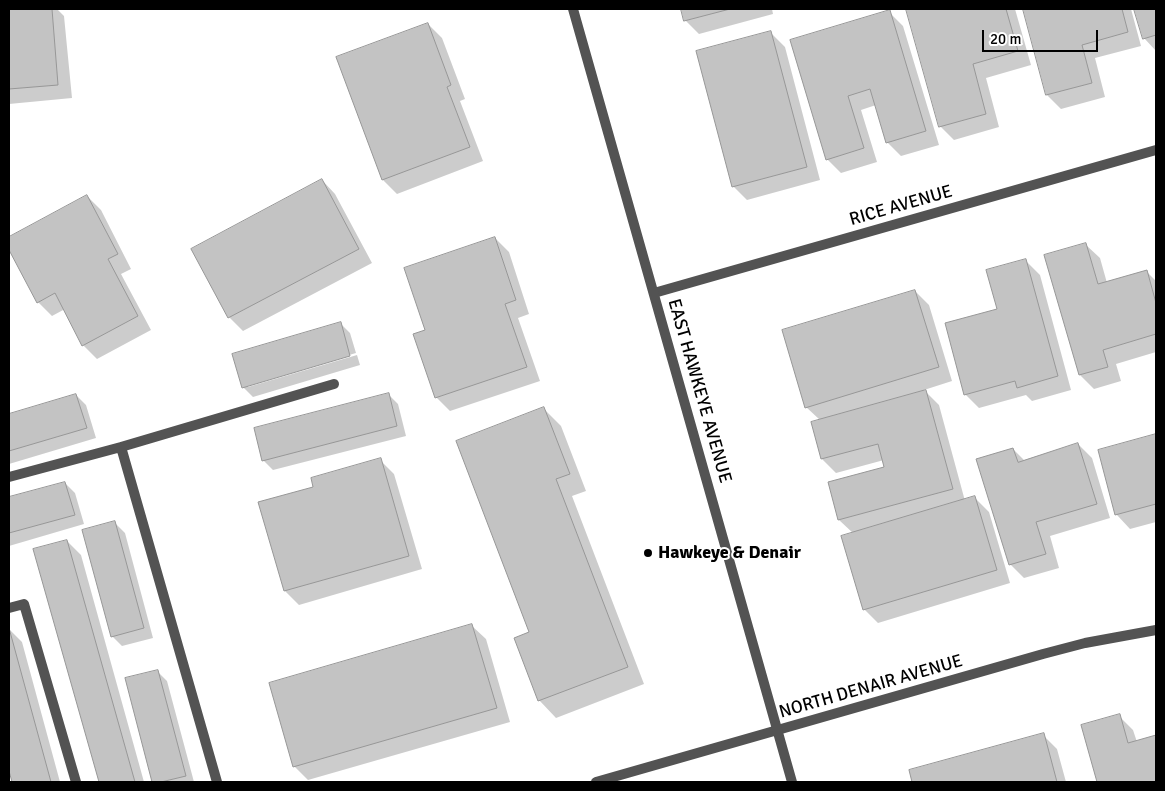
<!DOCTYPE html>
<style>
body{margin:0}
#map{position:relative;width:1165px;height:791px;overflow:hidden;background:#fff;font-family:Signika,sans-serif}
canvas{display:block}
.frame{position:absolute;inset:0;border:10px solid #000;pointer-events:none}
.scale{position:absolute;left:982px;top:30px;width:116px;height:22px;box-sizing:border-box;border:2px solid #000;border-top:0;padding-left:6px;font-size:15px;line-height:18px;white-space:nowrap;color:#000;-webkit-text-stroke:4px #fff;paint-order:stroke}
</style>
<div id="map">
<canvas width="1165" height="791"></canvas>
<div class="frame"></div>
<div class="scale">20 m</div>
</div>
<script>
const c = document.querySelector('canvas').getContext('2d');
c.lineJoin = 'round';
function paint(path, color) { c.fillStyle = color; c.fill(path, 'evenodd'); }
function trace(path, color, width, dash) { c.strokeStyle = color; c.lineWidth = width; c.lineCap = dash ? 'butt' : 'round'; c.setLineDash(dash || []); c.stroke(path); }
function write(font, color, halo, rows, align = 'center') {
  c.font = font + ' Signika,sans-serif'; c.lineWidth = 4; c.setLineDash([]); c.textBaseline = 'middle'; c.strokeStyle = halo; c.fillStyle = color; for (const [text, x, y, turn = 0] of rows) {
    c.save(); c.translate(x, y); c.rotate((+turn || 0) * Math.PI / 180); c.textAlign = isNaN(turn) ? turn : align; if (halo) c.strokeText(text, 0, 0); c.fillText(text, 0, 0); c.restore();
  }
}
paint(new Path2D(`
 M 9,9 L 57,9 L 64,16 L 72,98 L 9,104 Z
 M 682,9 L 772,9 L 773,14 L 699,34 L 685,20 Z
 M 907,9 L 1015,9 L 1031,65 L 986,78 L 999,127 L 954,140 L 940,126 Z
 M 1024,9 L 1131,9 L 1141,46 L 1095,58 L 1105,97 L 1061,109 L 1047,95 Z
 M 1135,9 L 1156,9 L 1156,51 L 1144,38 Z
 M 889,12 L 903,26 L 939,145 L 901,156 L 887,142 L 876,105 L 861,110 L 877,162 L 841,173 L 827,159 L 792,41 Z
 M 428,24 L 442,38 L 465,99 L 460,101 L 483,161 L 397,194 L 383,180 L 338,58 Z
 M 771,33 L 785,47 L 820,180 L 747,200 L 733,186 Z
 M 322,180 L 335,194 L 372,263 L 243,331 L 229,317 L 192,249 Z
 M 87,196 L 101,210 L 131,269 L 121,274 L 151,330 L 97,359 L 83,345 L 65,309 L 52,316 L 38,302 L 9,248 L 9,238 Z
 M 495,238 L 509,252 L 529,314 L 518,318 L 540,381 L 450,411 L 436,397 L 427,331 Z
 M 1086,245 L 1100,258 L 1107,283 L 1146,271 L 1156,281 L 1156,352 L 1116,364 L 1121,381 L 1094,389 L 1080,375 Z
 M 1026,261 L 1040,275 L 1071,390 L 1032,401 L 1026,395 L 979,408 L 965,394 L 998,310 Z
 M 915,291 L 929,305 L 952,381 L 924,390 L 939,405 L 965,501 L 975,498 L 989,512 L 1010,583 L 878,623 L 864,609 L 854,534 L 839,520 L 886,467 L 884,460 L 836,473 L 822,459 L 820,420 L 806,407 Z
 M 341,324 L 350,333 L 356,353 L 248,385 L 248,387 L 357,355 L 360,365 L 253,397 L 243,387 Z
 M 388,394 L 398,404 L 406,436 L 273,470 L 263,460 Z
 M 76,395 L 86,405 L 96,438 L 9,464 L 9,415 Z
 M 544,409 L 561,426 L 586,491 L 572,496 L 644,684 L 556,718 L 539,700 Z
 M 1156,436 L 1156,522 L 1130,529 L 1117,515 L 1100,451 Z
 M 1078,444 L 1092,458 L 1110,518 L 1050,536 L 1059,568 L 1024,578 L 1010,564 L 1013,449 L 1025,461 Z
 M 380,460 L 394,474 L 422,569 L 299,605 L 285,591 L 315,487 Z
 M 65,483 L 75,493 L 84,524 L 9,546 L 9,499 Z
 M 115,523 L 125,533 L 153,638 L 122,646 L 112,636 Z
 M 67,541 L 81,555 L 144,782 L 100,782 L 35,550 Z
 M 472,626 L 486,639 L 510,722 L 308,780 L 294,766 Z
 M 9,629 L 22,642 L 60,782 L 13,782 L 9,766 Z
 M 157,671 L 167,681 L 194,782 L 153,782 L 126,679 Z
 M 1119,716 L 1133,730 L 1137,742 L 1156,737 L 1156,782 L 1099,782 L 1083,726 Z
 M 1043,735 L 1057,749 L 1066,782 L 914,782 L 911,771 Z`), '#0003');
const building = new Path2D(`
 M 9,9 L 52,9 L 58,85 L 9,89 Z
 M 681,9 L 730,9 L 684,21 Z
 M 906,9 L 1006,9 L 1018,51 L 973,64 L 986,114 L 939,127 Z
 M 1023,9 L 1122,9 L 1128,32 L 1082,45 L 1092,83 L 1046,95 Z
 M 1134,9 L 1156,9 L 1156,35 L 1143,39 Z
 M 890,10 L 926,131 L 886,143 L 870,89 L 848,96 L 864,148 L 826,160 L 790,40 Z
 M 428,23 L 451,85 L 447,87 L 470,147 L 382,180 L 336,57 Z
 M 771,31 L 807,167 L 732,187 L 696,51 Z
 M 322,179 L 359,249 L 228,318 L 191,249 Z
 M 87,195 L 118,254 L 108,259 L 138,316 L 82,346 L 55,293 L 37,303 L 9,250 L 9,237 Z
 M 495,237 L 516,300 L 505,304 L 527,367 L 435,398 L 413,334 L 425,330 L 404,268 Z
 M 1086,243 L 1098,284 L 1147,270 L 1156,303 L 1156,334 L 1103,350 L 1108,367 L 1079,375 L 1044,255 Z
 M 1026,259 L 1058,376 L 1017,388 L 1015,381 L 964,395 L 945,323 L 997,309 L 986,270 Z
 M 915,290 L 939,367 L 805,408 L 782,330 Z
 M 341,322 L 350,356 L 242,388 L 232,354 Z
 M 926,390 L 953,489 L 838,520 L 828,482 L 884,467 L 878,444 L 821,459 L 811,422 Z
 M 389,393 L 397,426 L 262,461 L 254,428 Z
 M 76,394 L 87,428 L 9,451 L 9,414 Z
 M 544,407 L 570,474 L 556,479 L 628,667 L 538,701 L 514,638 L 529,632 L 456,441 Z
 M 1156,434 L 1156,504 L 1115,515 L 1098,450 Z
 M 1078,443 L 1097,504 L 1036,522 L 1046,554 L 1009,565 L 976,459 L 1013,448 L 1018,462 Z
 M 381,458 L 409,556 L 284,591 L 258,502 L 313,487 L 311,478 Z
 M 65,482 L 75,515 L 9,533 L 9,497 Z
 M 975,496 L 997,570 L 863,610 L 841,536 Z
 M 115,521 L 144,628 L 111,637 L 82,530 Z
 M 67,540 L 135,782 L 99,782 L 33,549 Z
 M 472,624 L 497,708 L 293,767 L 269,683 Z
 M 9,628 L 51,782 L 12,782 L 9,771 Z
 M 158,670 L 186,776 L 161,782 L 152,782 L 125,678 Z
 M 1120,714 L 1128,743 L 1156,735 L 1156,782 L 1097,782 L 1081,725 Z
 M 1044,733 L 1057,782 L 912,782 L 909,770 Z`);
paint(building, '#c3c3c3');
trace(building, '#979797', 1);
trace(new Path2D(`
 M 121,447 L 334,384
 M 9,477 L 121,447 L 217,782
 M 9,608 L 24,604 L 76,782`), '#535353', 10);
trace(new Path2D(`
 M 654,293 L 1156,150
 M 596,782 L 1043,654 L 1085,643 L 1156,630`), '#535353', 10);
trace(new Path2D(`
 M 573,9 L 792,782`), '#535353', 10);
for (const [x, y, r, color] of [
 [648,553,5,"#000"]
]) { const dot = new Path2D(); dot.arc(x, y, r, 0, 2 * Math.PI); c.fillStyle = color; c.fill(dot); trace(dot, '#fff', 2); }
write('18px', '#000', '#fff', [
 ["RICE AVENUE",901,206,-16],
 ["EAST HAWKEYE AVENUE",699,391,74],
 ["NORTH DENAIR AVENUE",871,687,-16]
]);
write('bold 18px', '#000', '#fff', [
 ["Hawkeye & Denair",658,553]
], 'left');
</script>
